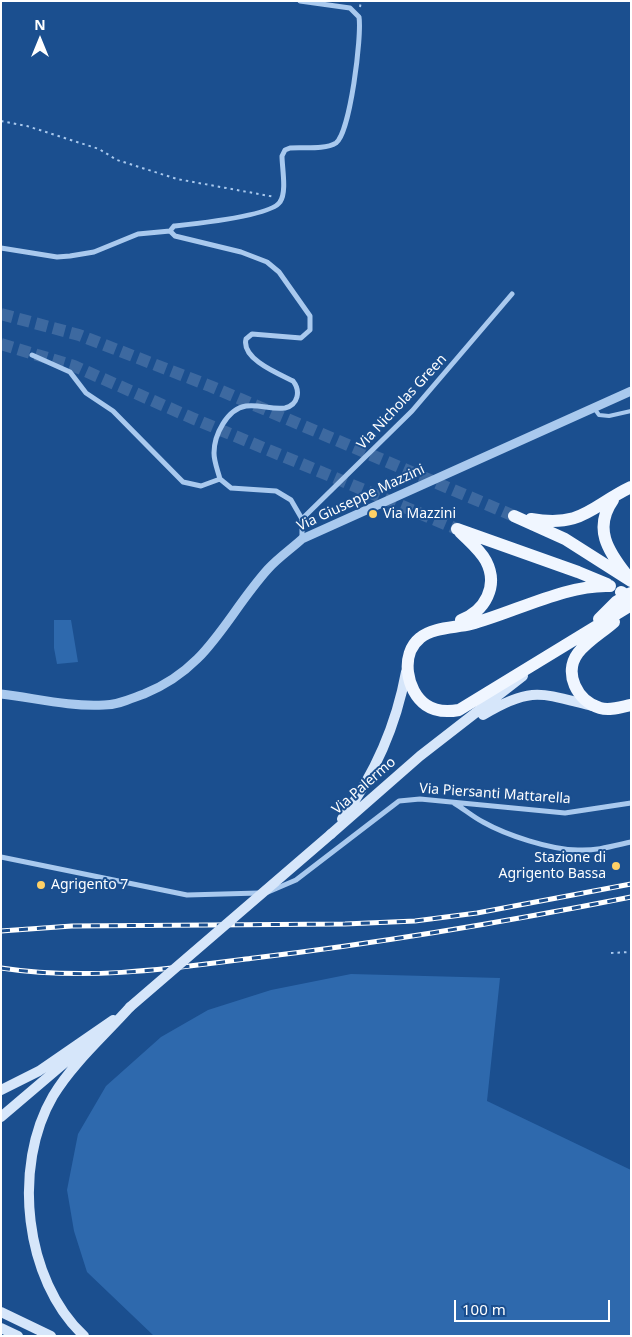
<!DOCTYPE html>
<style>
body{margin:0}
#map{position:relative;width:632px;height:1337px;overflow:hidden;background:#1b4f8f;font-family:"Noto Sans",sans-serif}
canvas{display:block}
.frame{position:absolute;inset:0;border:2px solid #fff;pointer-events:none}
.north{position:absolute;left:15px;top:15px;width:50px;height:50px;-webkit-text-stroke:4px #1b4f8f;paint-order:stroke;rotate:0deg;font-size:14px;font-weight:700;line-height:20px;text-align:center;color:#fff}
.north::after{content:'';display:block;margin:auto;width:18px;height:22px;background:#fff;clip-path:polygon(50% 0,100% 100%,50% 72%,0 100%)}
.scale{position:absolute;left:454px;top:1300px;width:156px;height:22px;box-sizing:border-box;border:2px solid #fff;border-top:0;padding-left:6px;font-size:15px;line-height:18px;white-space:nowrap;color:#fff;-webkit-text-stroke:4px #1b4f8f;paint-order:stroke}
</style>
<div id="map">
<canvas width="632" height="1337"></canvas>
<div class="frame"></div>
<div class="north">N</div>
<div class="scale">100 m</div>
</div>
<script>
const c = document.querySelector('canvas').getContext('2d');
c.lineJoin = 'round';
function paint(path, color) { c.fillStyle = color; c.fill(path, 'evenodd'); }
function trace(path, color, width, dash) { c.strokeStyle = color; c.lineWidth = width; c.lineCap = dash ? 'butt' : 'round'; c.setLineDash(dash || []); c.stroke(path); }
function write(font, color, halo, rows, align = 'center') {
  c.font = font + ' "Noto Sans",sans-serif'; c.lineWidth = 4; c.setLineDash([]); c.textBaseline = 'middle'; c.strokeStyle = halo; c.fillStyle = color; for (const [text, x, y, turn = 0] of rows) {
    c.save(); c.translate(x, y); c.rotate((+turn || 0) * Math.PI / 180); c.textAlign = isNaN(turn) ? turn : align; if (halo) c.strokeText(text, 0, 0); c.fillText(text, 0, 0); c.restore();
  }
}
paint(new Path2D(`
 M 54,620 L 71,620 L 78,662 L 57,664 L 54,648 Z
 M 351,974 L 500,978 L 487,1101 L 631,1170 L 631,1336 L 154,1336 L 87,1272 L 74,1231 L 67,1190 L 78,1134 L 106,1086 L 161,1037 L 208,1010 L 271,990 Z`), '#2e69ad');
trace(new Path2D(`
 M 1,314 L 79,335 L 210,386 L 514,516
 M 1,344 L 74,366 L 192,418 L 457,529`), '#3d69a0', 12, [12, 6]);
trace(new Path2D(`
 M 360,7 L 361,1
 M 1,121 L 27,126 L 99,149 L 117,160 L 177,179 L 275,197
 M 611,953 L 631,952`), '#a9c9ee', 2, [2.5, 4]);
trace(new Path2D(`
 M 594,408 L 599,415 L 609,416 L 631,411`), '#a9c9ee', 4);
trace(new Path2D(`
 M 1,248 L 57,257 L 70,256 L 94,252 L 138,234 L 170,231
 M 32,355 L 70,372 L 86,393 L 113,411 L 183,482 L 201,486 L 220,479
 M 220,479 C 218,471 214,462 214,453 C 214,435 227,409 246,406 C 259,404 272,410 285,408 C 298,405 301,391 293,381 C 279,374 241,359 246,339 L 252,334 L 301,338 L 310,330 L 310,316 L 279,272 L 267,262 L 241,252 L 175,236 L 170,231 L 174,226 C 193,224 271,216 280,202 C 287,192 282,168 282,156 L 285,150 L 290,148 C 303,147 325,150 336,143 C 350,133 362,36 359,17 L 350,8 L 300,1
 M 220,479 L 231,488 L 276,491 L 291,500 L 302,519 L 302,539
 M 302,519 L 412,411 L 512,294
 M 454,803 C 464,809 473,817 483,822 C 506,835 551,850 578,850 C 596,851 613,846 631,842
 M 1,857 L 187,895 L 259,893
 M 268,892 L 296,880 L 399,801 L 420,799 L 565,813 L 631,803`), '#a9c9ee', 5);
trace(new Path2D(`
 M 1,694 C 35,698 69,707 104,705 C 118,705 130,699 144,694 C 209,668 225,617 268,569 C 278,558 291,549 302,539 L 631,391`), '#a9c9ee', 9);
trace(new Path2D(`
 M 483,715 C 531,686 541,693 592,706
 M 342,819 C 375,774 396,727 406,672
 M 331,834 L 420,756 L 523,676
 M 1,1090 L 39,1071 L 113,1020
 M 1,1117 L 95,1037
 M 1,1312 L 51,1336
 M 1,1328 L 18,1336
 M 84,1336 C 24,1280 12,1166 53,1096 C 73,1063 104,1036 130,1007`), '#d6e6fa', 10);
trace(new Path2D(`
 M 613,500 C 593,528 608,551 626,574
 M 514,516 L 565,539 L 631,581
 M 531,519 C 583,528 591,506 631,487
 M 457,529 L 578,572 L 607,584
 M 460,532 C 469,541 480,550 486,561 C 499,586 485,611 461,620
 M 610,586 C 567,584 513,613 471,624 C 455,628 433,627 420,638 C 400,654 406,691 426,705 C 436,712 448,712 459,710 L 631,605
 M 599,619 L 616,602 L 631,593
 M 614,622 C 603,632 587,641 578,653 C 563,673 577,701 600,708 C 610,711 621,707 631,705`), '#f0f6ff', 12);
const rail = new Path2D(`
 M 1,931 L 72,926 L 345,924 L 415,921 L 477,913 L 631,884
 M 1,968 C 86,981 169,969 254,958 C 380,943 505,922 631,897`);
trace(rail, '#fff', 5);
trace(rail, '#1b4f8f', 3, [9]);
trace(new Path2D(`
 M 130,1007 L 331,834`), '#d6e6fa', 10);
trace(new Path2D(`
 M 621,592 L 631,598`), '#f0f6ff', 12);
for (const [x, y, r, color] of [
 [373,514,5,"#ffd166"],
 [616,866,5,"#ffd166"],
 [41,885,5,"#ffd166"]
]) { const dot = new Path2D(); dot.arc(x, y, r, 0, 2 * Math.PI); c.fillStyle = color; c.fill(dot); trace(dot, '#1b4f8f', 2); }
write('14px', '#fff', '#1b4f8f', [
 ["Via Nicholas Green",402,402,-47],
 ["Via Giuseppe Mazzini",361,498,-25],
 ["Via Palermo",364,786,-41],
 ["Via Piersanti Mattarella",495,794,4]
]);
write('14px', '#fff', '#1b4f8f', [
 ["Via Mazzini",383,514],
 ["Stazione di",606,858,"right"],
 ["Agrigento Bassa",606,874,"right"],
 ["Agrigento 7",51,885]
], 'left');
</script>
